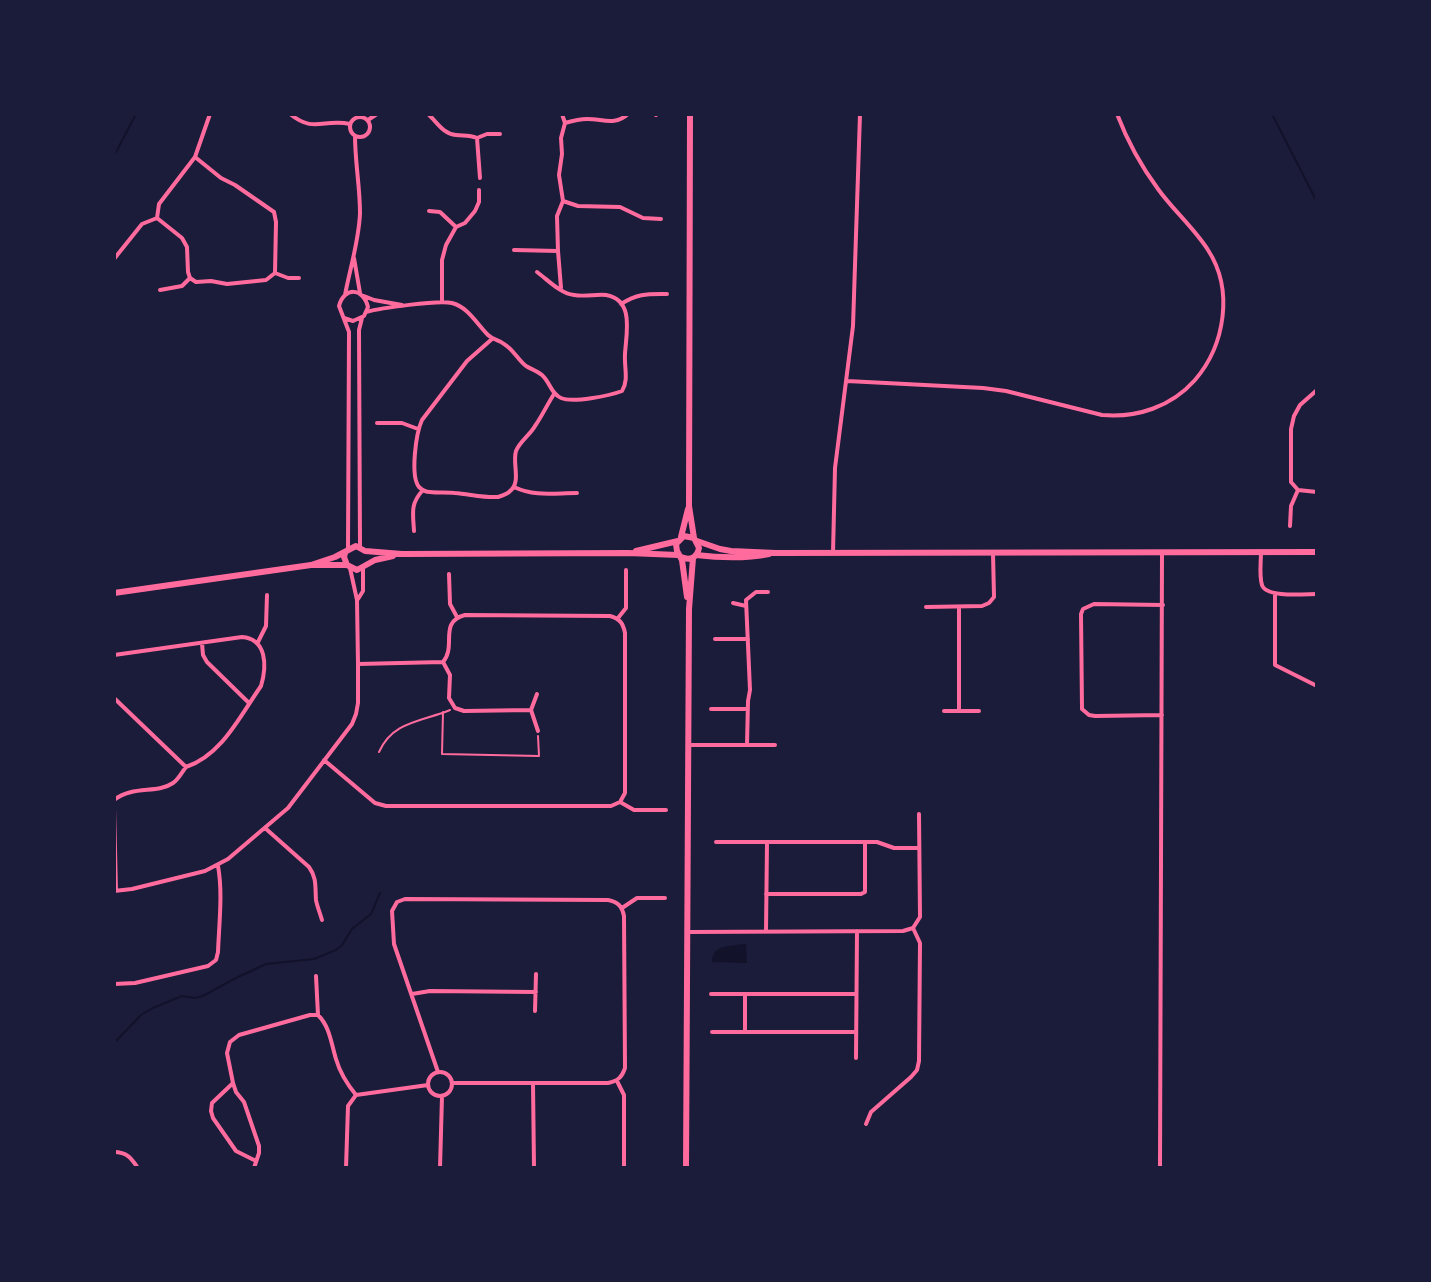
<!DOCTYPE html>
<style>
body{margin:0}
#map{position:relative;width:1431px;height:1282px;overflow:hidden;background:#1b1b3a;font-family:Figtree,sans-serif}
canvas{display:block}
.frame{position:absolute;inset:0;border:116px solid #1b1b3a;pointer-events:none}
</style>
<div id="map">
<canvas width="1431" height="1282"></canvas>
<div class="frame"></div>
</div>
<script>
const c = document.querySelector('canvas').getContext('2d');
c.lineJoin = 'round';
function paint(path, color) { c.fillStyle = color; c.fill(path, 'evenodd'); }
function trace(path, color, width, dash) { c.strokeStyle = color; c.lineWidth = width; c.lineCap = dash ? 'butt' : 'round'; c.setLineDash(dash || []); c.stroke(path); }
paint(new Path2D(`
 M 746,944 L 747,963 L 712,962 C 712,944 732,946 746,944 Z`), '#12122b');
trace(new Path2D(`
 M 1272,114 L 1317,202
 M 114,156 L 136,114
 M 114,1043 L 141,1015 L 153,1008 L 182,996 L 195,998 L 203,996 L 234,979 L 266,964 L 314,959 L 336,950 L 342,945 L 352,929 L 371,914 L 380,893`), '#12122b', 2);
trace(new Path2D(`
 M 443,712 L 442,754 L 539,756 L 538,736
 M 379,752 C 393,721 421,722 450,710`), '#ff6b9d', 2);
trace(new Path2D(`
 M 290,114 C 315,134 323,118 350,124
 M 428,114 C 437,122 443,134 456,135 C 464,136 469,135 477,138 L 480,178
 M 655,114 L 656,115
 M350 127a10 10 0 1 1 20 0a10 10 0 1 1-20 0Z
 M 368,120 L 377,114
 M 565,123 C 572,121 580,119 587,119 C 603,119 615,126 628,114
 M 477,138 L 487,134 L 500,134
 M 563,201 L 578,206 L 620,207 L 643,218 L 661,219
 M 429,211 L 440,212 L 456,227
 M 157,218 L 182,238 L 187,247 L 188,272 L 190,278 L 196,282 L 211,281 L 227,284 L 266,280 L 275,273 L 276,222 L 274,212 L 235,185 L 221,178 L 195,157
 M 157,218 L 159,204 L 195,157 L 210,114
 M 514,250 L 558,251
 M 354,258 L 360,293
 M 114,259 L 142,224 L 157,218
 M 275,273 L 288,278 L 299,278
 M 561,288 L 558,251 L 557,216 L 563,201 L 559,175 L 562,154 L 561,138 L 565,123 L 562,114
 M 160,290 L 182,286 L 190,278
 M 345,295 C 350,268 359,241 360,213 C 360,187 355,162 355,136
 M 364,296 L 374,300 L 402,305
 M 442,302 L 442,260 L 446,245 L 456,227 L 465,223 L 475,211 L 479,202 L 479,190
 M 621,304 C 638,293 648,294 667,294
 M 366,312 C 381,308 437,300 452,303 C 468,307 477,324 488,335 C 493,340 499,340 504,344 C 513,349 518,360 526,366 C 531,369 537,371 542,375 C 550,382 551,394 561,398 C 573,403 609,396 622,391 C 629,380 624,367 625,354 C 626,334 635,300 606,295 C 596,294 585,297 574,295 C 561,294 548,280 537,272
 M 344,318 L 353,321 L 364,316 L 368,307 C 363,287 344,287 339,306 L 349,332 L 348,549
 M 492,339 L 467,361 L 422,420 C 416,433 410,476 419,487 C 422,490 426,492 430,492 C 438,493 447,492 455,493 C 469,494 484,498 498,497 C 501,496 507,494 509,492 C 522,483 512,464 516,451 C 520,441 530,435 535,426 C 542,416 547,405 554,394
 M 847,381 L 983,388 L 1006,391 L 1102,415 C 1137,418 1171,407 1195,380 C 1225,345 1234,290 1208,250 C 1194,228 1173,210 1158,189 C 1141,166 1127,140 1117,114
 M 1317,390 L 1300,405 L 1294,416 L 1291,429 L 1291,482 L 1298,490 L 1317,492
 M 377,423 L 402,423 L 418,429
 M 514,487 C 535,497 554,493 577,493
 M 1290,526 L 1291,506 L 1298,490
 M 414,531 C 413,513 410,504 423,490
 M 360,547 L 359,330 L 362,318
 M 1261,552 C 1261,562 1259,576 1262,585 C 1266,598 1305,594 1317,594
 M 833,553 L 835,468 L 853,326 L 860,114
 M 449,574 L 450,604 L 457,617
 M 1275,593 L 1275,665 L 1317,686
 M 358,599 L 363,591 L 363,567
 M 733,603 L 746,606
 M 926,607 L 982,606 L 989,603 L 994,597 L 993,553
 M 959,607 L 959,711
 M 618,618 L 626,608 L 626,570
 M 715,639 L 748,639
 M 258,642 L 266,626 L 267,595
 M 202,643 L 203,655 L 207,662 L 249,703
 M 114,655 L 242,637 C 267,639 267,666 261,686 C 240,716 222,755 186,767 L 114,698
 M 443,662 L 450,675 L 449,698 L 455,708 L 464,711 L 531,710
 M 537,694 L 531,710 L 538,731
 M 711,709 L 747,709
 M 944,711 L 979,711
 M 1162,715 L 1095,716 L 1089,715 L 1082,709 L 1081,614 L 1083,609 L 1094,604 L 1163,605
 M 689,745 L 775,745
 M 747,745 L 748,701 L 750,690 L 746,600 L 756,592 L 768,592
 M 324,760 L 375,803 L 386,806 L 611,806 L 620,802 L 625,793 L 625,633 C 623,623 620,619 610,616 L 465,615 C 438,622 457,646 443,662 L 358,664
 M 114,800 C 133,785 157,794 173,783 C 178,780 182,772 186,767
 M 620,802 L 634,810 L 666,810
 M 114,808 L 116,891
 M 265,828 L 309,867 C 317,878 315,887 316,900 C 317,906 320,913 322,920
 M 716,842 L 767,842
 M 114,891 L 132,889 L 205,871 L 228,859 L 288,808 L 352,724 L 356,714 L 358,703 L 358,664 L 357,600 L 350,568
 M 766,894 L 861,894 L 865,892 L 865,842
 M 622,908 L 637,898 L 665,898
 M 688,932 L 903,931 L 913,928
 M 766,932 L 767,842 L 877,842 L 894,848 L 919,848
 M 316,976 L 318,1015
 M 114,984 L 135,983 L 208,966 L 216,960 L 218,952 C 219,924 223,893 218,866
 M 412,994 L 430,991 L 536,992
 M 711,994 L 856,994
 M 535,1011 L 536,974
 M 712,1032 L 856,1032
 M 745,1032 L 745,994
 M 856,1058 L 857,931
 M 438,1072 L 394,944 L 392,911 L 397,902 L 405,899 L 608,900 C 618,902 622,906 624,916 L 625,1068 C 622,1077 618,1081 608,1083 L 452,1083
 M428 1084a12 12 0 1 1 24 0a12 12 0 1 1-24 0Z
 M 617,1081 L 624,1095 L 624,1168
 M 533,1083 L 534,1168
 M 232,1084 L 212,1103 L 211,1111 L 213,1118 L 236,1151 L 256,1161
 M 356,1095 L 428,1085
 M 866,1124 L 871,1112 L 911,1077 L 917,1070 L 919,1061 L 920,943 L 913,928 L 920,917 L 919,814
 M 114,1152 C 127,1152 131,1158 138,1168
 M 254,1168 L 259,1153 L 259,1146 L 244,1102 L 236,1092 L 233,1083 L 227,1053 L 230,1042 L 239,1035 L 310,1015 L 318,1015 C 330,1027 331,1043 336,1059 C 340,1073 347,1084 356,1095 L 348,1106 L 346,1168
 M 440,1168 L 442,1096
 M 1160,1168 L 1162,553`), '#ff6b9d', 4);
trace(new Path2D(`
 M 697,541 L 720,549 L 731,551 L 776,553 L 1317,552
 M 636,551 L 678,541
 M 345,553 L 344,557 L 347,565 L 357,570 L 375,560 L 393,556
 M 696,555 C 721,558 744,559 769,554
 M 311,565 L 335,557 L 356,546 L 365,551 L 402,554 L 628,553 L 678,555
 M 114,593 L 311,565 L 347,565`), '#ff6b9d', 6);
trace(new Path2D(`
 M 690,114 L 689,506 L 694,538
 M 681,537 L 688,509
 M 681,557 C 690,561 697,558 699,548 L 694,538 L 684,536 L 676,544 L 677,551 L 682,560 L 687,597
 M 686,1168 L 689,609 L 693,558`), '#ff6b9d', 6);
</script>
